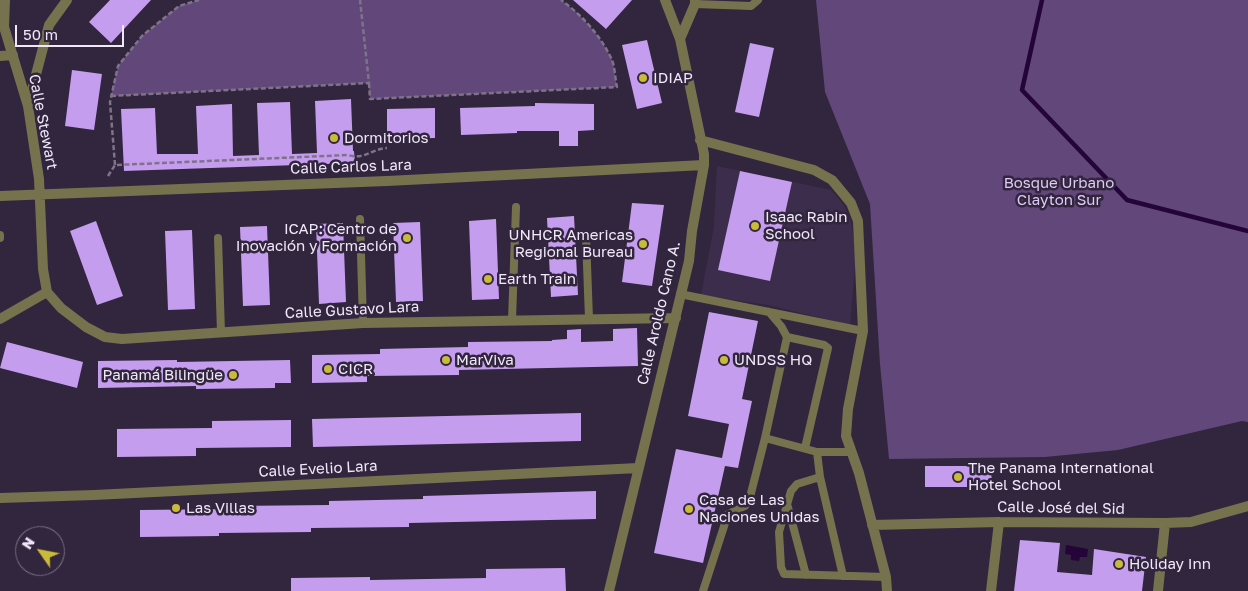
<!DOCTYPE html>
<meta charset="utf-8">
<style>
body{margin:0}
#map{position:relative;width:1248px;height:591px;overflow:hidden;background:#32253e;font-family:"Golos Text",sans-serif}
canvas{display:block}
.north{position:absolute;left:15px;top:526px;width:50px;height:50px;box-sizing:border-box;background:#32253e;border:1px solid #7e7389;border-radius:50%;rotate:303deg;font-size:14px;font-weight:700;line-height:20px;text-align:center;color:#f0e8f9}
.north::after{content:'';display:block;margin:auto;width:18px;height:22px;background:#caba3a;clip-path:polygon(50% 0,100% 100%,50% 72%,0 100%)}
.scale{position:absolute;left:15px;top:25px;width:109px;height:22px;box-sizing:border-box;border:2px solid #f0e8f9;border-top:0;padding-left:6px;font-size:15px;line-height:18px;white-space:nowrap;color:#f0e8f9;-webkit-text-stroke:4px #32253e;paint-order:stroke}
</style>
<div id="map">
<canvas width="1248" height="591"></canvas>
<div class="north">N</div>
<div class="scale">50 m</div>
</div>
<script>
const c = document.querySelector('canvas').getContext('2d');
c.lineJoin = 'round';
function paint(path, color) { c.fillStyle = color; c.fill(path, 'evenodd'); }
function trace(path, color, width, dash) { c.strokeStyle = color; c.lineWidth = width; c.lineCap = dash ? 'butt' : 'round'; c.setLineDash(dash || []); c.stroke(path); }
function write(font, color, halo, rows, align = 'center') {
  c.font = font + ' "Golos Text",sans-serif'; c.lineWidth = 5; c.setLineDash([]); c.textBaseline = 'middle'; c.strokeStyle = halo; c.fillStyle = color; for (const [text, x, y, turn = 0] of rows) {
    c.save(); c.translate(x, y); c.rotate((+turn || 0) * Math.PI / 180); c.textAlign = isNaN(turn) ? turn : align; if (halo) c.strokeText(text, 0, 0); c.fillText(text, 0, 0); c.restore();
  }
}
paint(new Path2D(`
 M 717,166 L 831,190 L 844,205 L 851,221 L 856,255 L 850,325 L 768,305 L 701,295 L 714,226 Z`), '#3d2d4c');
paint(new Path2D(`
 M 199,0 L 561,0 C 582,15 601,36 612,60 C 615,68 615,78 617,87 L 370,99 L 368,83 L 111,96 L 118,66 L 142,36 L 179,6 Z
 M 816,0 L 1248,0 L 1248,422 L 1242,421 L 1118,450 L 1045,457 L 889,459 L 880,364 L 870,204 L 825,92 Z`), '#61477a');
paint(new Path2D(`
 M 1066,545 L 1088,549 L 1087,557 L 1080,557 L 1079,561 L 1071,560 L 1071,555 L 1065,554 Z`), '#240439');
trace(new Path2D(`
 M 1042,0 L 1022,90 L 1127,200 L 1248,231`), '#240439', 4.5);
paint(new Path2D(`
 M 110,0 L 151,0 L 111,43 L 89,22 Z
 M 573,0 L 632,0 L 606,29 Z
 M 647,40 L 662,103 L 637,109 L 622,45 Z
 M 750,43 L 774,48 L 759,117 L 735,112 Z
 M 72,70 L 102,74 L 94,130 L 65,126 Z
 M 351,99 L 353,151 L 354,151 L 355,163 L 124,171 L 121,109 L 155,108 L 157,154 L 198,154 L 196,106 L 232,104 L 233,156 L 259,155 L 257,103 L 290,102 L 292,154 L 317,153 L 315,101 Z
 M 535,103 L 594,104 L 594,130 L 578,131 L 578,146 L 559,146 L 559,131 L 517,131 L 517,133 L 461,135 L 460,108 L 535,106 Z
 M 435,108 L 435,138 L 387,139 L 387,109 Z
 M 740,171 L 792,182 L 770,281 L 718,270 Z
 M 632,203 L 664,205 L 652,286 L 622,282 Z
 M 574,216 L 578,295 L 551,297 L 547,218 Z
 M 496,219 L 499,299 L 472,300 L 469,221 Z
 M 96,221 L 123,296 L 97,305 L 70,231 Z
 M 420,222 L 423,301 L 396,302 L 393,223 Z
 M 343,223 L 346,302 L 319,304 L 316,224 Z
 M 267,226 L 270,305 L 243,306 L 240,227 Z
 M 192,230 L 195,309 L 168,310 L 165,231 Z
 M 709,312 L 758,321 L 742,399 L 752,401 L 738,468 L 725,466 L 703,563 L 654,553 L 676,449 L 722,458 L 729,424 L 688,416 Z
 M 637,328 L 638,366 L 459,370 L 459,375 L 367,376 L 367,382 L 312,383 L 312,355 L 380,354 L 380,349 L 468,347 L 468,342 L 552,341 L 552,340 L 567,339 L 567,330 L 581,329 L 581,342 L 613,341 L 613,329 Z
 M 7,342 L 83,362 L 77,388 L 0,368 Z
 M 177,360 L 177,362 L 290,360 L 291,383 L 275,383 L 275,388 L 196,389 L 196,386 L 98,388 L 98,361 Z
 M 581,413 L 581,441 L 313,447 L 312,419 Z
 M 291,420 L 291,447 L 196,448 L 196,456 L 117,457 L 117,429 L 212,428 L 212,421 Z
 M 925,466 L 991,466 L 992,487 L 925,487 Z
 M 596,491 L 596,519 L 409,523 L 409,527 L 311,528 L 311,532 L 219,533 L 219,536 L 140,537 L 140,510 L 232,509 L 232,506 L 329,505 L 329,501 L 423,499 L 423,496 Z
 M 1020,540 L 1060,543 L 1057,572 L 1092,575 L 1094,549 L 1146,557 L 1142,591 L 1014,591 Z
 M 565,568 L 566,591 L 291,591 L 291,578 L 370,577 L 370,580 L 486,578 L 486,569 Z`), '#c59dee');
trace(new Path2D(`
 M 369,83 L 370,99 L 617,87 C 615,78 615,68 612,60 C 601,36 582,15 561,0
 M 111,96 L 369,83 L 360,0
 M 115,165 L 110,102 L 118,66 L 142,36 L 179,6 L 199,0
 M 108,176 L 115,165 L 348,155 C 365,160 371,149 387,148`), '#7e7389', 2.5, [5, 2.5]);
trace(new Path2D(`
 M 695,4 L 751,6 L 758,0
 M 360,219 L 363,323
 M 0,235 L 0,238
 M 586,237 L 589,319
 M 218,238 L 221,333
 M 680,294 L 863,331
 M 512,320 L 516,207
 M 787,337 L 824,345 L 828,348 L 805,448
 M 765,438 L 817,452 L 850,452
 M 817,452 L 820,477 L 843,576
 M 820,477 L 797,484 L 791,491 L 779,532 L 781,567 L 784,574 L 886,577
 M 788,507 L 806,575
 M 703,591 L 728,514 L 745,506 L 749,501 L 765,438 L 787,337 L 781,326 L 769,312`), '#76724d', 8);
trace(new Path2D(`
 M 5,0 L 4,27 L 28,106 L 39,179 L 43,269 L 47,292 L 61,308 L 86,327 L 105,337 L 122,339 L 363,323 L 676,318
 M 680,39 L 695,4 L 695,0
 M 0,56 L 13,55
 M 28,105 L 49,25 L 67,0
 M 700,140 L 814,170 L 832,180 L 851,203 L 858,221 L 863,331 L 848,409 L 846,436 L 859,473 L 886,577 L 887,591
 M 0,196 L 387,181 L 704,165
 M 0,319 L 47,292
 M 0,498 L 94,495 L 638,468
 M 872,525 L 999,522 L 1165,523 L 1191,522 L 1248,506
 M 609,591 L 689,261 L 692,231 L 704,165 L 704,154 L 680,39 L 665,0
 M 991,591 L 999,522
 M 1158,591 L 1165,523`), '#76724d', 10);
for (const [x, y, r, color] of [
 [643,78,5,"#caba3a"],
 [334,138,5,"#caba3a"],
 [755,226,5,"#caba3a"],
 [407,238,5,"#caba3a"],
 [643,244,5,"#caba3a"],
 [488,279,5,"#caba3a"],
 [446,360,5,"#caba3a"],
 [724,360,5,"#caba3a"],
 [328,369,5,"#caba3a"],
 [233,375,5,"#caba3a"],
 [958,477,5,"#caba3a"],
 [176,508,5,"#caba3a"],
 [689,509,5,"#caba3a"],
 [1119,564,5,"#caba3a"]
]) { const dot = new Path2D(); dot.arc(x, y, r, 0, 2 * Math.PI); c.fillStyle = color; c.fill(dot); trace(dot, '#32253e', 2); }
write('15px', '#f0e8f9', '#32253e', [
 ["IDIAP",653,78],
 ["Dormitorios",344,138],
 ["Isaac Rabin",765,217],
 ["School",765,234],
 ["ICAP: Centro de",397,229,"right"],
 ["Inovación y Formación",397,246,"right"],
 ["UNHCR Americas",633,235,"right"],
 ["Regional Bureau",633,252,"right"],
 ["Earth Train",498,279],
 ["MarViva",456,360],
 ["UNDSS HQ",734,360],
 ["CICR",338,369],
 ["Panamá Bilingüe",223,375,"right"],
 ["The Panama International",968,468],
 ["Hotel School",968,485],
 ["Casa de Las",699,500],
 ["Naciones Unidas",699,517],
 ["Las Villas",186,508],
 ["Holiday Inn",1129,564]
], 'left');
write('15px', '#f0e8f9', '#32253e', [
 ["Calle Stewart",43,122,79],
 ["Calle Carlos Lara",351,167,-2],
 ["Calle Gustavo Lara",352,310,-3],
 ["Calle Aroldo Cano A.",659,313,-77],
 ["Calle Evelio Lara",318,469,-3],
 ["Calle José del Sid",1061,508,1]
]);
write('15px', '#decaf4', '#32253e', [
 ["Bosque Urbano",1059,183],
 ["Clayton Sur",1059,200]
]);
</script>
